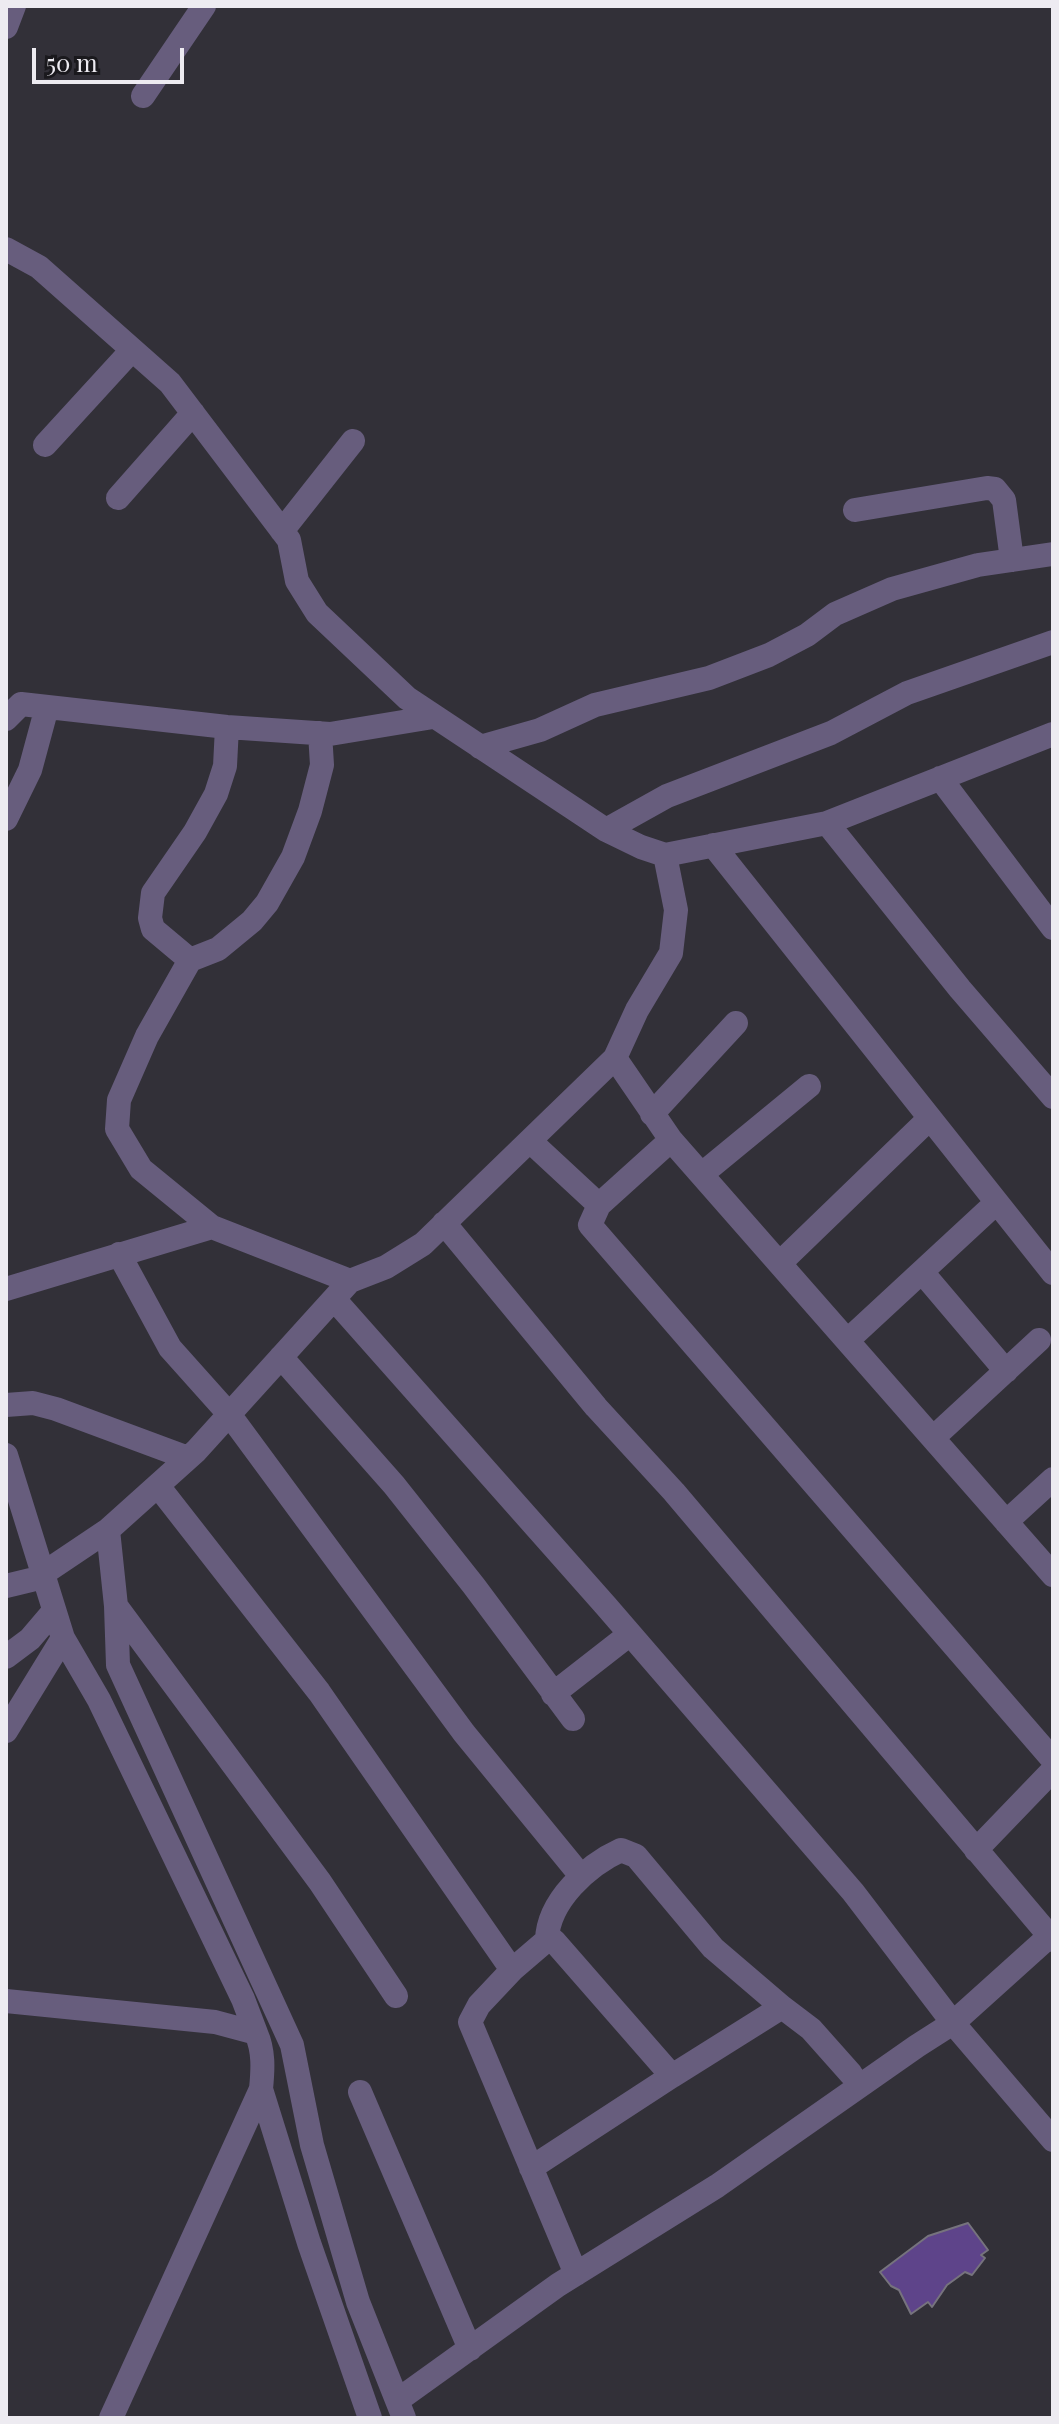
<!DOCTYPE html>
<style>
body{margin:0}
#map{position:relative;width:1059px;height:2424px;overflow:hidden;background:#323038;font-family:"Playfair Display",serif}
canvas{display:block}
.frame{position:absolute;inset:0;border:8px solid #edebf1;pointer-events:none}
.scale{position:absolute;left:32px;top:48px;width:152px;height:36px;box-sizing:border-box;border:4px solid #edebf1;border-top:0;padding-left:10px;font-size:24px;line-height:28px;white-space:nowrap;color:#edebf1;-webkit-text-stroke:6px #1a191d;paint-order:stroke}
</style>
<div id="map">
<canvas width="1059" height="2424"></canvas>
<div class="frame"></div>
<div class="scale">50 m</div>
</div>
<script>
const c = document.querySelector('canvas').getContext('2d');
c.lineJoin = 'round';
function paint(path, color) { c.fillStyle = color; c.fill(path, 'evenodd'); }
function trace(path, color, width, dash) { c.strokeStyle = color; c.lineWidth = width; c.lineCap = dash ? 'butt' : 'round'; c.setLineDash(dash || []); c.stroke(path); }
const building = new Path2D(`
 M 968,2223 L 988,2250 L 981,2255 L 985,2258 L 972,2275 L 965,2272 L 947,2285 L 932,2307 L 928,2302 L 911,2314 L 899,2290 L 891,2286 L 880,2272 L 928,2236 Z`);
paint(building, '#5e448a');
trace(building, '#76737d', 2);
trace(new Path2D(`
 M 6,27 L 14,6
 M 143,96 L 204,6
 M 6,249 L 39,267 L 170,383 L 289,540 L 297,581 L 317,613 L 407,698 L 606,830 L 641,847 L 665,855 L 827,823 L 1053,734
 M 45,445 L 132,350
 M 118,498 L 193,413
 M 855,510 L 987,488 L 995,489 L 1004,500 L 1012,560
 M 282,531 L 353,441
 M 6,719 L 21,704 L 227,727 L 330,734 L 433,717
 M 480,747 L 540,730 L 595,705 L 709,678 L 769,655 L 807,635 L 835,614 L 892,589 L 978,565 L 1053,554
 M 940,778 L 1053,928
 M 6,819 L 30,770 L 47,707
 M 827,823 L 960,989 L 1053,1097
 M 606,830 L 667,796 L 831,733 L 907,693 L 1053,642
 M 713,845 L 1053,1273
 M 190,960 L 153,929 L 150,918 L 153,893 L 195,832 L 216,794 L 225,766 L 227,727
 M 615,1058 L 671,1140 L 1053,1575
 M 652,1114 L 736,1023
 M 530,1141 L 599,1205 L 590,1225 L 1053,1760
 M 702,1174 L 809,1086
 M 599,1205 L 671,1140
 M 444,1223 L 596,1407 L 674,1492 L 1053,1940
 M 212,1227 L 141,1169 L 117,1129 L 119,1100 L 147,1036 L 190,960 L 218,949 L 252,921 L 267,903 L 293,857 L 310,811 L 322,765 L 320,733
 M 119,1254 L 170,1348 L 229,1414 L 464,1733 L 581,1876
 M 780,1263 L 930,1118
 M 922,1272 L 1006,1371
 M 6,1289 L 212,1227 L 350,1281
 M 334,1299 L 606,1606 L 853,1892 L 953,2023 L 1053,2140
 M 848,1340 L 996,1203
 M 281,1357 L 394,1485 L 474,1586 L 573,1719
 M 6,1405 L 33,1403 L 56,1409 L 188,1458
 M 933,1438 L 1039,1340
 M 6,1455 L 63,1638 L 99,1700 L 243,1999 L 256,2033
 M 158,1486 L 319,1692 L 512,1970 L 479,2005 L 470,2022 L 576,2274
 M 1006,1522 L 1053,1479
 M 108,1530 L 116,1606 L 320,1882 L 396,1996
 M 6,1586 L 35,1579 L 108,1530 L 196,1451 L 350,1281 L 386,1267 L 423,1244 L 615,1058 L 637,1010 L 671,953 L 676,910 L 665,855
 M 116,1606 L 118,1665 L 292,2045 L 312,2145 L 358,2302 L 404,2418
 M 6,1657 L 30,1639 L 53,1612
 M 553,1694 L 630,1634
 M 6,1731 L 63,1638
 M 976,1850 L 1053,1770
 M 547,1940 C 548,1901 588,1865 621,1850 L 636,1856 L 713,1948 L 782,2007 L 672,2076
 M 512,1970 L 547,1940 L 554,1941 L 672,2076 L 531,2168
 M 6,2001 L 215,2022 L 256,2033 C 264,2051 263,2069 261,2089 L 111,2418
 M 782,2007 L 811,2029 L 851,2074
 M 261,2089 L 309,2243 L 370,2418
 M 360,2092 L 470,2349
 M 398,2400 L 558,2285 L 717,2186 L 917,2046 L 953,2023 L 1053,1933`), '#675d7d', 24);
</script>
